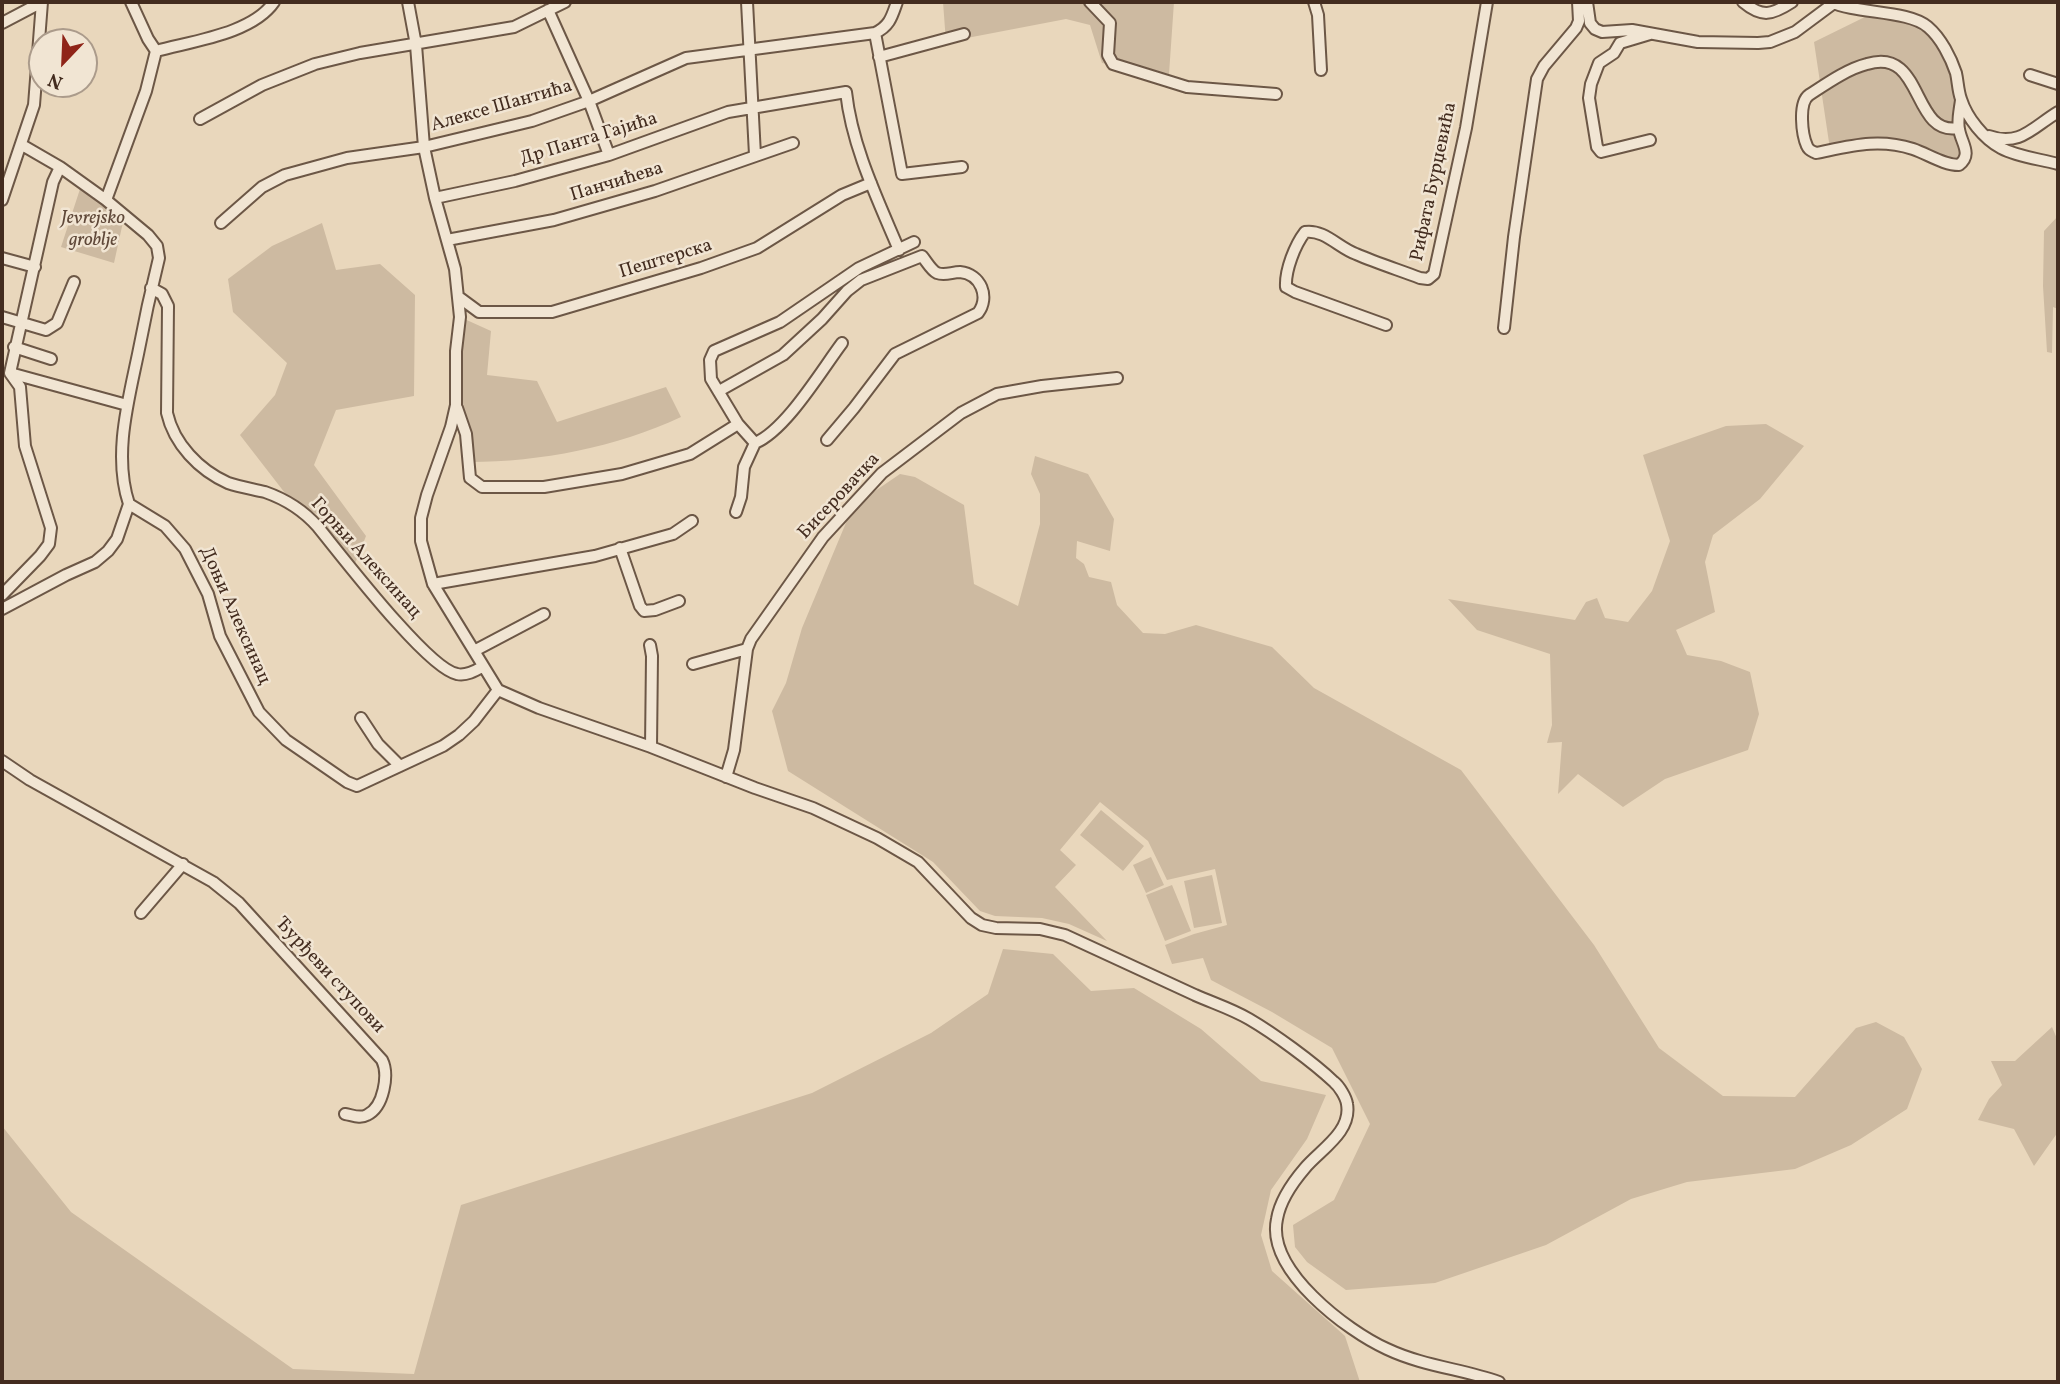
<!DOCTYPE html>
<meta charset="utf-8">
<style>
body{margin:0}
#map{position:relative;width:2060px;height:1384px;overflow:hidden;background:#e9d7bc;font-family:Vollkorn,serif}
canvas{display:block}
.frame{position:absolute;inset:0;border:4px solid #432c1f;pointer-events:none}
.north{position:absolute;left:28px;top:28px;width:70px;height:70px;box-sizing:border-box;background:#f1e5d3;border:2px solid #ab9b8b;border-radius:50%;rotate:203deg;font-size:19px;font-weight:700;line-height:28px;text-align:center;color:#432c1f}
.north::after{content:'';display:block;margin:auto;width:24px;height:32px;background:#8f2418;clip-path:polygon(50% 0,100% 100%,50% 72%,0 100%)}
</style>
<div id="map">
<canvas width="2060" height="1384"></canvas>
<div class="frame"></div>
<div class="north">N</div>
</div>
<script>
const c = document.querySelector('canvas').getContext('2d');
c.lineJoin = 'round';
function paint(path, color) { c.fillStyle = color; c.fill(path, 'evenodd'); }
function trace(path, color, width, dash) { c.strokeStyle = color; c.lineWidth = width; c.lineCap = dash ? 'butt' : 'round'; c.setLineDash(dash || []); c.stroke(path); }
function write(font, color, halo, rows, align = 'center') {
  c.font = font + ' Vollkorn,serif'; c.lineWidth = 5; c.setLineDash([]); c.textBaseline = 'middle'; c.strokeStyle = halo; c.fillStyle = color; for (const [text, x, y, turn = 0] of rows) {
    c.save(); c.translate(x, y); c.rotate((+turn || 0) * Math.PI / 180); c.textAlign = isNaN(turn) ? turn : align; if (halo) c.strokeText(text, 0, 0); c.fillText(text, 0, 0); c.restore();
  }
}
paint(new Path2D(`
 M 943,2 L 1174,2 L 1169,74 L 1102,63 L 1090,25 L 1066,19 L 946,42 Z
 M 1875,12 L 1926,25 L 1956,74 L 1963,163 L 1910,148 L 1830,149 L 1814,42 Z
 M 81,186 L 123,222 L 114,263 L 61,247 Z
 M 2058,216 L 2058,309 L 2053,307 L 2052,353 L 2047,352 L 2043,286 L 2044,231 Z
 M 322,223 L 336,270 L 380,264 L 415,295 L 414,396 L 336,410 L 314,465 L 366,536 L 354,566 L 318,515 L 288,497 L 240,435 L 275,395 L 287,363 L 233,312 L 228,279 L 272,246 Z
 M 460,317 L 491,331 L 487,375 L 537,381 L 557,422 L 666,387 L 681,417 C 617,447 540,462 470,462 L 455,374 Z
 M 1766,424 L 1804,446 L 1760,499 L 1713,535 L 1705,562 L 1715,612 L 1676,630 L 1687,655 L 1721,661 L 1750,672 L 1759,714 L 1748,750 L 1665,779 L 1623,807 L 1578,774 L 1558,794 L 1562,742 L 1547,743 L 1552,725 L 1550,654 L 1477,630 L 1448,599 L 1575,620 L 1586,602 L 1597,598 L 1605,618 L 1628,622 L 1652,591 L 1670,541 L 1643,455 L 1726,426 Z
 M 1035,456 L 1088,474 L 1114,519 L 1110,551 L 1077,541 L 1076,558 L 1084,564 L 1089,577 L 1111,582 L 1117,605 L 1143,633 L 1165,634 L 1196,625 L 1272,647 L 1314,688 L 1461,770 L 1594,945 L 1659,1048 L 1723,1096 L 1795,1097 L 1856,1028 L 1876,1022 L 1904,1037 L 1922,1069 L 1907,1109 L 1851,1145 L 1795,1169 L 1687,1182 L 1631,1199 L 1546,1245 L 1435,1283 L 1346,1290 L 1307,1262 L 1295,1247 L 1293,1225 L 1334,1200 L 1370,1124 L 1332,1048 L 1272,1012 L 1211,980 L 1203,958 L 1172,964 L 1165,945 L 1194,934 L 1227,925 L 1215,869 L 1167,880 L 1148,841 L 1100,802 L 1060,850 L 1076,865 L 1055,887 L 1107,941 L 1069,924 L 1042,918 L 995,916 L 980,911 L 933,862 L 788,771 L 772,711 L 786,683 L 802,628 L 853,506 L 900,474 L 915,477 L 964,505 L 974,584 L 1018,606 L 1040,524 L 1040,494 L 1031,474 Z
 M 1101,810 L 1144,846 L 1123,871 L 1080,835 Z
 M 1151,857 L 1164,885 L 1146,893 L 1133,865 Z
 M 1212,875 L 1222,923 L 1194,928 L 1184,881 Z
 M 1172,885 L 1191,931 L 1165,941 L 1146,895 Z
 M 1003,949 L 1053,954 L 1091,991 L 1134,988 L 1201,1029 L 1261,1081 L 1326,1095 L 1307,1139 L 1271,1190 L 1261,1235 L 1272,1271 L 1345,1336 L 1360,1382 L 2,1382 L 2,1126 L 71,1212 L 293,1369 L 414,1374 L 461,1205 L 812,1093 L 931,1033 L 988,994 Z
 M 2052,1027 L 2058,1041 L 2058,1132 L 2034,1166 L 2014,1129 L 1978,1120 L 1989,1099 L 2002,1085 L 1991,1061 L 2015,1061 Z`), '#cdbaa1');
const street = new Path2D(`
 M 408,2 L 416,45 L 424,147 L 435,198 L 455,269 L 460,317 L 456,351 L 456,405 L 451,427 L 427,495 L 421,518 L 421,541 L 433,584 L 498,690 L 539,708 L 651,747 L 755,788 L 813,808 L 877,838 L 918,862 L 971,918 L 982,925 L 996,928 L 1040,929 L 1065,935 C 1109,955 1152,975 1195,995 C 1213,1003 1232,1009 1249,1019 C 1273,1033 1313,1062 1334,1082 C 1339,1086 1346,1097 1347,1104 C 1352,1132 1320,1150 1305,1168 C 1293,1182 1280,1201 1277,1219 C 1266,1270 1347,1331 1387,1349 C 1423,1366 1462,1369 1499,1382
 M 747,2 L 755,155
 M 1090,2 L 1110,23 L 1108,55 L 1113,64 L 1187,87 L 1276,94
 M 1314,2 L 1318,15 L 1321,70
 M 1587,2 L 1590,23 L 1595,29 L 1602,32 L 1632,30 L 1698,42 L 1758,43 L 1770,42 L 1795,32 L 1834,3
 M 1743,2 C 1762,18 1772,15 1792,2
 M 1831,2 C 1856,14 1909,10 1928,27 C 1941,38 1951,58 1956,73 C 1958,82 1958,91 1961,99 C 1967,118 1984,139 2001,148 C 2018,157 2040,159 2058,164
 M 548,10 L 589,101 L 609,155
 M 2,23 L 42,2
 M 875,33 L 902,174 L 962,167
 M 1650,34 L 1620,43 L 1614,53 L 1599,63 L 1591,84 L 1589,98 L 1597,147 L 1601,152 L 1650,140
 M 156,51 C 192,41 252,34 274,2
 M 879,57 L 964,34
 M 2030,75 L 2058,84
 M 200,119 L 262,85 L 315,64 L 360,53 L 514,27 L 565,2
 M 1958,128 C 1911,136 1924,46 1867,64 C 1847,69 1826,84 1809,95 C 1798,103 1802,135 1807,146 C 1809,151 1812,151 1816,153 C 1851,146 1878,138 1913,149 C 1928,154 1943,165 1959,165 C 1973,154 1961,143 1959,129 C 1957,120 1960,109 1961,100
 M 1989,136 C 2020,147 2033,127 2058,112
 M 22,145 L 60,167 L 106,200 L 148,235 L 157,246 L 159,258 C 151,290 144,322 138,354 C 128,402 113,456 129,504 L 165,526 L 185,549 L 208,594 L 220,636 L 259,712 L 286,740 L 347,782 L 357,786 L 443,746 L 459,735 L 474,721 L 498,690
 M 435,198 L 515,181 L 609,155 L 728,112 L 846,92 C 852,147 878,200 899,250
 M 2,200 L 34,105 L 42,2
 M 106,200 L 146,91 L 156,51 L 148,39 L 131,2
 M 221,223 L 262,187 L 285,175 L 347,158 L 424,147 L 532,121 L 589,101 L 686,58 L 875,33 C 890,26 892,16 897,2
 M 447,240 L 554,220 L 655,191 L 793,143
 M 2,258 L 35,267
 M 151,288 L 162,294 L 168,306 L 167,413 C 174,444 199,470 228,483 C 240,487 253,489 265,492 C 285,499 304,511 318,527 C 341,555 428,669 457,674 C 466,676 475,671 482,667
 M 460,298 L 479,312 L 552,312 L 701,268 L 757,248 L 842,195 L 871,183
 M 2,317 L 46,330 L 57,323 L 74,282
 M 1386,325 L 1295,292 L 1286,287 C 1285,270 1295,245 1305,232 C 1324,229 1339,248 1356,254 C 1377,263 1399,270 1420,278 L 1428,279 L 1434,274 L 1466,128 L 1487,2
 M 1504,328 L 1514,237 L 1537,79 L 1544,66 L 1576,28 L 1579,21 L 1578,2
 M 14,347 L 51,359
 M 10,373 L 127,405
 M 719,391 L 783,355 L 822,319 L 847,291 L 861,280 L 922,256 C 927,262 931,270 937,273 C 945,276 952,272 960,272 C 981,274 990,297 978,313 L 895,354 L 854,408 L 827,440
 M 457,408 L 466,434 L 470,478 L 482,487 L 544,487 L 622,474 L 690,454 L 738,424
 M 755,443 L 738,424 L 711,379 L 710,360 L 714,351 L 780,322 L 859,268 L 914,242
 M 736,512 L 741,497 L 744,467 L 755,443 C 786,430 821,371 842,343
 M 620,548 L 640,606 L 644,611 L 655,610 L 679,601
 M 433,584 L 595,556 L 673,534 L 692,521
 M 2,595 L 40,556 L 49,544 L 51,528 L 25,446 L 20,387 L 10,373 L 53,182 L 60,167
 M 2,609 L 66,575 L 95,562 L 108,551 L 117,539 L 129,504
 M 650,645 L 652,656 L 651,747
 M 474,651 L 544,614
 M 693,664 L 747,649
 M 361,718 L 378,744 L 400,766
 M 2,761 L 30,780 L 213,882 L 239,903 L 382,1060 C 389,1074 384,1107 367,1115 C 360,1119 352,1115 345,1114
 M 726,777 L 734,750 L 747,649 L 751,639 L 823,537 L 882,473 L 961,413 L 997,394 L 1042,386 L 1117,378
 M 141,913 L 183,864`);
trace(street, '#6c5746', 14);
trace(street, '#f1e5d3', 10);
write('19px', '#432c1f', '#f1e5d3', [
 ["Алексе Шантића",502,107,-16],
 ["Др Панта Гајића",589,140,-17],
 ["Рифата Бурџевића",1435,182,-78],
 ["Панчићева",617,183,-17],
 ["Пештерска",666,260,-17],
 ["Бисеровачка",840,497,-47],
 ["Горњи Алексинац",365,559,48],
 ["Доњи Алексинац",234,616,66],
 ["Ђурђеви ступови",329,976,47]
]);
write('italic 19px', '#5f4839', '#f1e5d3', [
 ["Jevrejsko",93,220],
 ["groblje",93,242]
]);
</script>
